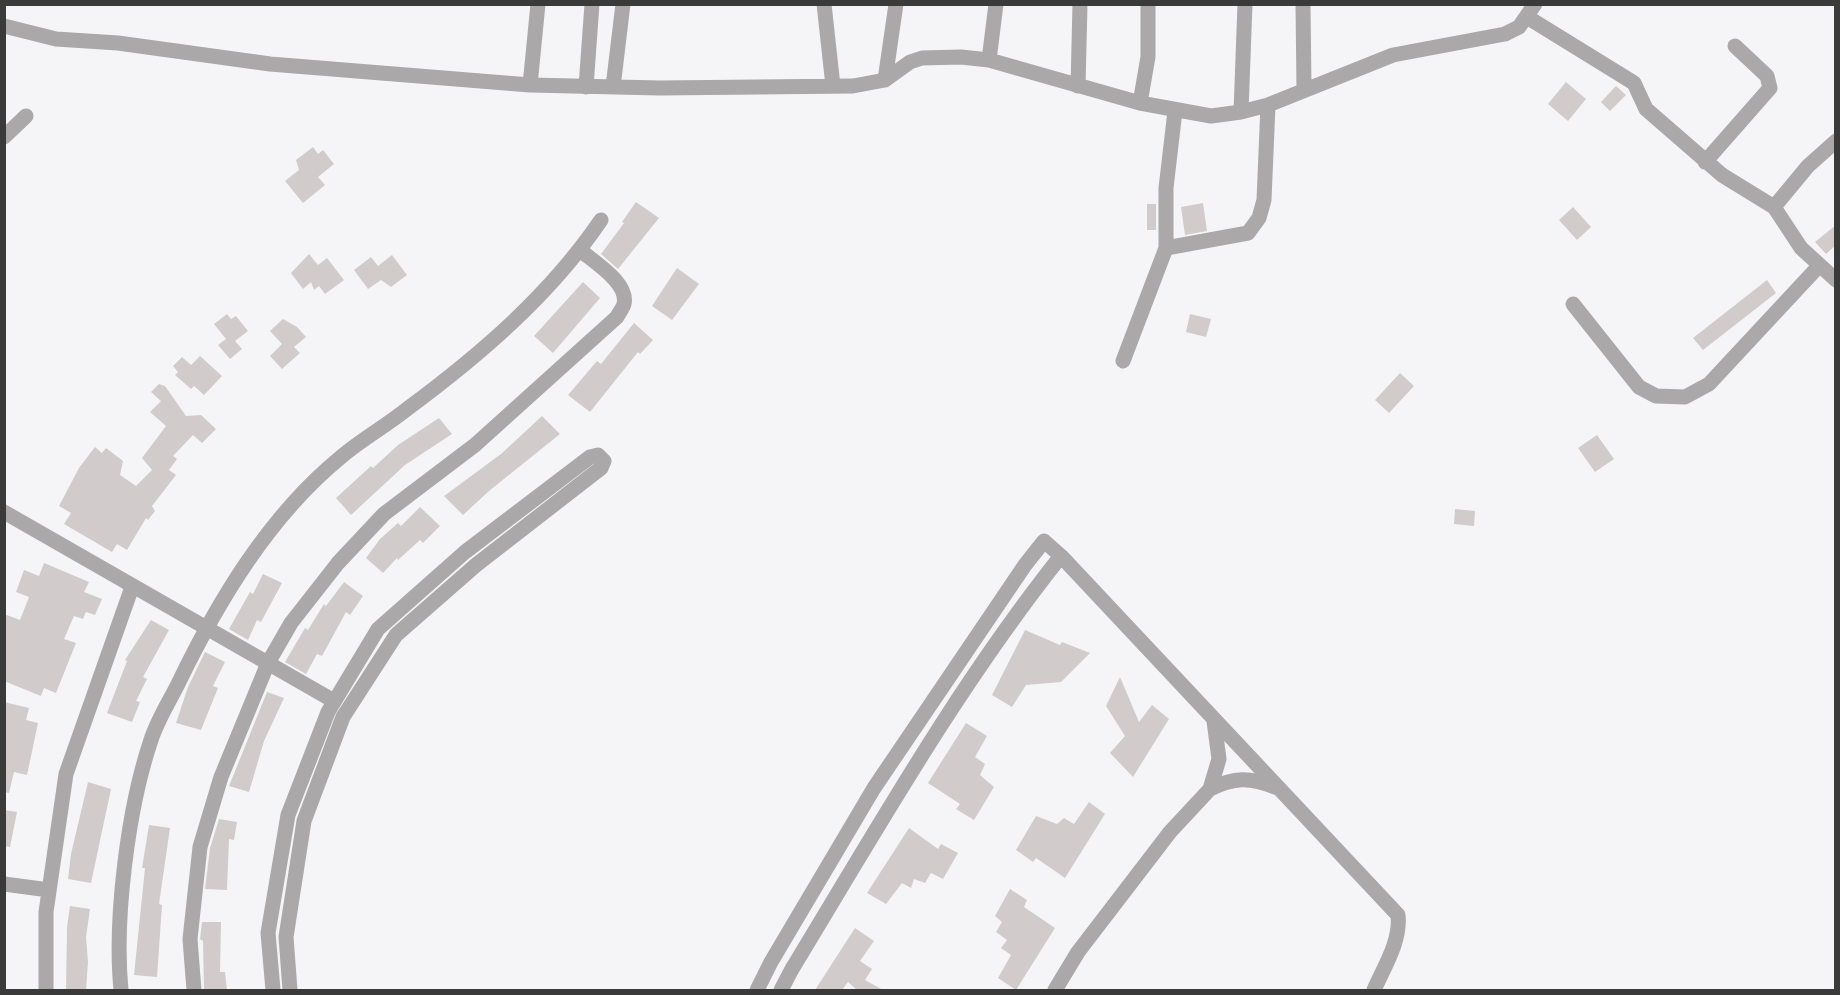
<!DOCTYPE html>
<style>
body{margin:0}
#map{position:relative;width:1840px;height:995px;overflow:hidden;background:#f5f4f7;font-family:Roboto,sans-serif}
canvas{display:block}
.frame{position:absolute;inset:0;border:6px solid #3a3a3b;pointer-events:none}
</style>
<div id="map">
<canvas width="1840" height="995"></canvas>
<div class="frame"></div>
</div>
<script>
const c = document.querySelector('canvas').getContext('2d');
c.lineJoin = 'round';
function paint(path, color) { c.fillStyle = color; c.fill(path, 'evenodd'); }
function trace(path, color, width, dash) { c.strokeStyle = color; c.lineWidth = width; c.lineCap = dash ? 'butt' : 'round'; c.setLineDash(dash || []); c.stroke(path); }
paint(new Path2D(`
 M 1566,82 L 1586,99 L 1568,121 L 1548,104 Z
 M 1616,86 L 1626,95 L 1610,111 L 1601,102 Z
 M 313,147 L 318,154 L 323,150 L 334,164 L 318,177 L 325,185 L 303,203 L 285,181 L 299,170 L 296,160 Z
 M 636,202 L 659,218 L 618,269 L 601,254 L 624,223 L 622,222 Z
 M 1203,203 L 1207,231 L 1185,235 L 1181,207 Z
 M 1147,204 L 1156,204 L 1156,230 L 1147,230 Z
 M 1573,207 L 1591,227 L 1577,240 L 1559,220 Z
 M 1836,225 L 1836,245 L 1826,254 L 1815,242 Z
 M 309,254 L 318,265 L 327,258 L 344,280 L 325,294 L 319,286 L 314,290 L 311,282 L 303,289 L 291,273 Z
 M 392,255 L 407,275 L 391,287 L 381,280 L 368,289 L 354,270 L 371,257 L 378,266 Z
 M 677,268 L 699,284 L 672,320 L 652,306 Z
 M 1767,280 L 1776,293 L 1703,350 L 1693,338 Z
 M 583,282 L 600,298 L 553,353 L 534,336 Z
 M 227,314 L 231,319 L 236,316 L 248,331 L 235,341 L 242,349 L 230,359 L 218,345 L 226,339 L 214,324 Z
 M 1190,314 L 1211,319 L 1206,337 L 1186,332 Z
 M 283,319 L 297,327 L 306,337 L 294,347 L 300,353 L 282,369 L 270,356 L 282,344 L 270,331 Z
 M 634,323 L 653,340 L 640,354 L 638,352 L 590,412 L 568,395 L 597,361 L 601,364 Z
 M 200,356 L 222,376 L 204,395 L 194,386 L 191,389 L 175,375 L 178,372 L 173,366 L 182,357 L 191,365 Z
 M 1400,373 L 1414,386 L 1389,413 L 1375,400 Z
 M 159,384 L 165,386 L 186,416 L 201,415 L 216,429 L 202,443 L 193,435 L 173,456 L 177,459 L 169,470 L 176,475 L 152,506 L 155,511 L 148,520 L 146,518 L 127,550 L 117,544 L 112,552 L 64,524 L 71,513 L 59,506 L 79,468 L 95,447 L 102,453 L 106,448 L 123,461 L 120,475 L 136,486 L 152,470 L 142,458 L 166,426 L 150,412 L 161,401 L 151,392 Z
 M 542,416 L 560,434 L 489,491 L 463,515 L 444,496 L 501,454 Z
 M 439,418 L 452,434 L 405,465 L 351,515 L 336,498 L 371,466 L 373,468 L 398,445 Z
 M 1597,435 L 1614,459 L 1595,472 L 1578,448 Z
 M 420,507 L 440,526 L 423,543 L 420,540 L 398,560 L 397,558 L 383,573 L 366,558 L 380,539 L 398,523 L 401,526 Z
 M 1455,509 L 1475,511 L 1474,526 L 1454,524 Z
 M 44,563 L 89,582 L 84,592 L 102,599 L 95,615 L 86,612 L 83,619 L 74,616 L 64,639 L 76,643 L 56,693 L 44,688 L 41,696 L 4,681 L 4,614 L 20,620 L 29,597 L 16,592 L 24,570 L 39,576 Z
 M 263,574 L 282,583 L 261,622 L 257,620 L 248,640 L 229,629 L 250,592 L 253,594 Z
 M 344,582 L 363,596 L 350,615 L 346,612 L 322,656 L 317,654 L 306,674 L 285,662 L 305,628 L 308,630 L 324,604 L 326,606 Z
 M 151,620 L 169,630 L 143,677 L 147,679 L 136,701 L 140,702 L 132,722 L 107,713 L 127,661 L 125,660 Z
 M 1025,630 L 1060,645 L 1062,642 L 1090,653 L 1061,682 L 1026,685 L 1012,707 L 992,695 Z
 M 205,652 L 225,662 L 213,686 L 218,688 L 201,730 L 176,723 L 188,687 Z
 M 1120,677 L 1139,722 L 1152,705 L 1169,719 L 1133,777 L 1110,753 L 1125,736 L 1106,706 Z
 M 267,692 L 284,698 L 264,741 L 249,792 L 229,786 Z
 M 4,702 L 29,708 L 26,720 L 38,723 L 27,775 L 14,772 L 9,793 L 4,792 Z
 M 966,723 L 987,736 L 975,757 L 985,764 L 980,775 L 994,787 L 974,820 L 956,809 L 960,804 L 928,783 Z
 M 88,782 L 111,789 L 91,883 L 68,879 L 71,854 Z
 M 1089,802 L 1105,814 L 1065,878 L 1036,858 L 1033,862 L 1016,850 L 1036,816 L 1057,824 L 1064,818 L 1074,824 Z
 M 4,810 L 17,812 L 10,847 L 4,846 Z
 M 219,819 L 237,822 L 234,840 L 229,839 L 227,890 L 205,889 L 210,848 Z
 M 149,825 L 170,828 L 159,904 L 162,905 L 157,977 L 134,975 L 145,868 L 142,868 Z
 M 909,828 L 938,849 L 941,844 L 958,853 L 943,879 L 931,873 L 925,883 L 914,879 L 911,888 L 902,883 L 886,904 L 867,893 Z
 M 1010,889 L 1027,900 L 1024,907 L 1055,928 L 1016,990 L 998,978 L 1011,955 L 1001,948 L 1007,940 L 996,932 L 1002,922 L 995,916 Z
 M 70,906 L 90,909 L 86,937 L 88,962 L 86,990 L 66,990 L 67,927 Z
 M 202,922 L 221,922 L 220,972 L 225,972 L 227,990 L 204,990 L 203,941 L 200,939 Z
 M 855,928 L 874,941 L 860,961 L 872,969 L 865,980 L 883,990 L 857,990 L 848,982 L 842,990 L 815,990 Z`), '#d1cccb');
trace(new Path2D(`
 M 824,4 L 833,86
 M 1303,4 L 1304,90
 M 1527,17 L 1634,83 L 1646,109 L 1722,175 L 1774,207 L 1801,248 L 1836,280
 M 4,26 L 56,39 L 118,43 L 270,64 L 530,85 L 660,88 L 853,86 L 885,80 L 910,62 L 922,58 L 961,57 L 989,60 L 1140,103 L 1211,116 L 1241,112 L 1268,105 L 1393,55 L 1505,34 L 1519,27 L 1535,4
 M 989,60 L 996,4
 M 885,80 L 896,4
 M 530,85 L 538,4
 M 1078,86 L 1080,4
 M 586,87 L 592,4
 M 613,87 L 623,4
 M 1140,103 L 1148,57 L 1148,4
 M 1241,112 L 1245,4
 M 4,137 L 26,116
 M 1705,162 L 1770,88 L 1767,76 L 1735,46
 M 1774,207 L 1808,166 L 1836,141
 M 1166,248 L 1166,188 L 1175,111
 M 1573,304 L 1639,387 L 1656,396 L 1685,397 L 1709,384 L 1818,267
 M 1123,361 L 1166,248 L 1248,233 L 1259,218 L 1264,200 L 1268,105
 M 4,512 L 334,701
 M 1210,789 C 1234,777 1250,777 1275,787
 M 4,884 L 49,890
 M 46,990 L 46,912 L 66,774 L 132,587
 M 121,990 C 114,919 128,808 151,740 C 157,721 169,702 178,684 C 218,601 269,516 341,457 C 362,439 386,426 407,409 C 480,355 550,295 601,220
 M 194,990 L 190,939 L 200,847 L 221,777 L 268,663 L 291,623 L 338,563 L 384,514 L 475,445 L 617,317 C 619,313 623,308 624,304 C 629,283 594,262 580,250
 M 273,990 L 268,933 L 288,815 L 328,712 L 378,629 L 465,552 L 590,457 L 598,455 L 604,461 L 601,468 L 476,565 L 396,635 L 343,717 L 304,821 L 286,937 L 290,990
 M 757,990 L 771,962 L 874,788 L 1025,565 L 1044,541 L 1061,556 L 1398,915 C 1401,941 1384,967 1374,990
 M 781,990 L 792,969 C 877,829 959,684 1061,556
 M 1055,990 L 1078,952 L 1170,832 L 1210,789 L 1219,759 L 1214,721`), '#aaa8a8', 15);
</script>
